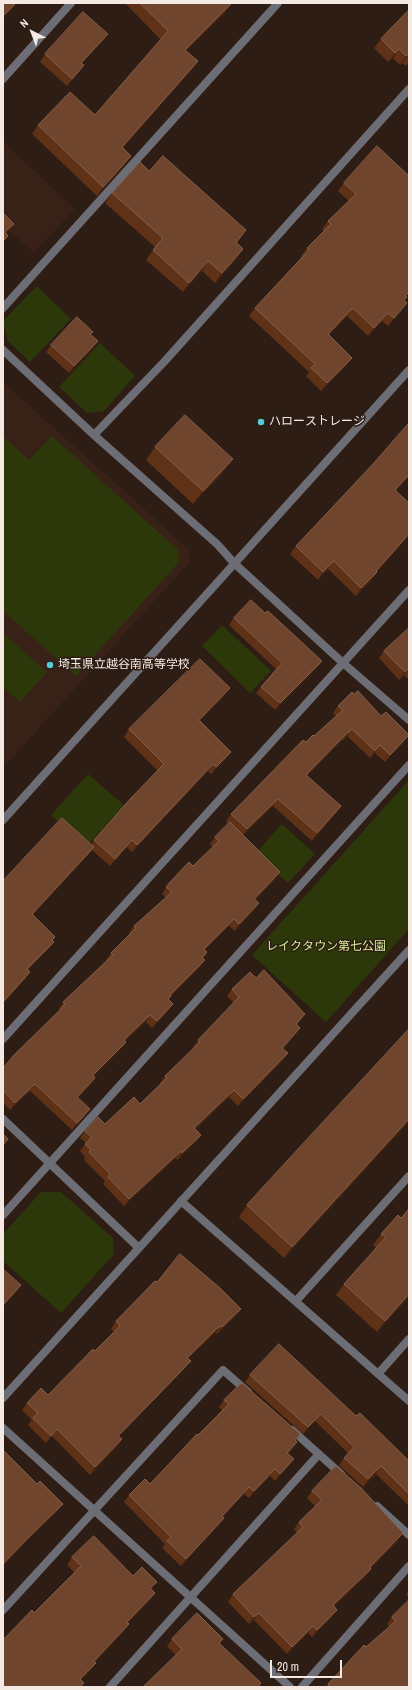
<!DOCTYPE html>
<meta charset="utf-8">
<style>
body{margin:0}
#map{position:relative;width:412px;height:1690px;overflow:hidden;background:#2d1d14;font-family:"Archivo Narrow",sans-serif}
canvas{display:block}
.frame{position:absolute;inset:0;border:4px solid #f5e9e3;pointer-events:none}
.north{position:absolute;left:12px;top:12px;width:40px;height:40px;-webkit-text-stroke:3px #2d1d14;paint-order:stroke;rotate:318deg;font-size:11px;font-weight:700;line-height:16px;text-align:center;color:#f5e9e3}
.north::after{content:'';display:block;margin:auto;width:14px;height:18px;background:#f5e9e3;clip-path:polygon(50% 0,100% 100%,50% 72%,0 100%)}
.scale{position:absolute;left:270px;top:1660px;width:72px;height:18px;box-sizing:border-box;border:2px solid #f5e9e3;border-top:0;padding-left:5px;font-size:12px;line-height:14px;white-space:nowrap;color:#f5e9e3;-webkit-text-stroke:3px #2d1d14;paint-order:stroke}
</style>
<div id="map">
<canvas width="412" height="1690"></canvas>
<div class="frame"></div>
<div class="north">N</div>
<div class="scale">20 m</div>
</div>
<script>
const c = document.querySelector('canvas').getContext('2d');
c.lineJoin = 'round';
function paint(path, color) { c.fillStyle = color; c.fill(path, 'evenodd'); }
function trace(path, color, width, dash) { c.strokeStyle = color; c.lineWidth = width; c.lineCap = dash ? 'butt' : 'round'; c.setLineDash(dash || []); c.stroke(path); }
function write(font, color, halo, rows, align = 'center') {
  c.font = font + ' "Archivo Narrow","Noto Sans JP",sans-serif'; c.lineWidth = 3; c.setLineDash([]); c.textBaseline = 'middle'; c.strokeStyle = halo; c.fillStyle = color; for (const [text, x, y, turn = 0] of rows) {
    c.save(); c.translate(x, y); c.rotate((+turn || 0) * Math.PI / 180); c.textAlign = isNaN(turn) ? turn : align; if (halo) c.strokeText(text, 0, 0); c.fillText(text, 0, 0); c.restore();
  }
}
paint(new Path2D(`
 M 3,141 L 75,209 L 34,253 L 3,225 Z
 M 3,382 L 189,549 L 189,563 L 3,768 Z`), '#382116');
paint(new Path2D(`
 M 37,286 L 71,319 L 30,362 L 8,341 L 3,321 Z
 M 100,343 L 135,376 L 104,411 L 87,413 L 59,387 Z
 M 3,436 L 29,460 L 52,436 L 178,550 L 179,562 L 76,676 L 3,611 Z
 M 222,625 L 271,671 L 250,693 L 202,646 Z
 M 3,633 L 47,672 L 20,702 L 3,687 Z
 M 88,774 L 124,805 L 86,847 L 51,815 Z
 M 409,780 L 409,929 L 326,1022 L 252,955 Z
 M 282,824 L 315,854 L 288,883 L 255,854 Z
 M 41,1192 L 61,1192 L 113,1238 L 114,1254 L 61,1313 L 3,1261 L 3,1234 Z`), '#2d380a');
trace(new Path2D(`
 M 181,1201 L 409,1401
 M 296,1301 L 409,1176
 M 378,1374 L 409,1339`), '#6d6d76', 8);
trace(new Path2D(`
 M 3,79 L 71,3
 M 3,308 L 278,3
 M 3,350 L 94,435 L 217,544 L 234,563 L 343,663 L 409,720
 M 94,435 L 164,362 L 409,89
 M 3,1039 L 409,590
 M 3,1119 L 139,1248
 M 3,1215 L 409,765
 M 3,1398 L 409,950
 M 3,1428 L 290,1687
 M 292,1430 L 341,1474
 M 377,1506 L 409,1535
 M 3,1610 L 223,1370 L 248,1392
 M 110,1687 L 319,1454
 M 302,1687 L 409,1566`), '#6d6d76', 8);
trace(new Path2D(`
 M 3,820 L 409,370`), '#6d6d76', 8);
paint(new Path2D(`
 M 125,3 L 229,3 L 225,13 L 186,51 L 198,61 L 192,69 L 123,148 L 125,165 L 97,196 L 32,134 L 38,125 L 95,115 L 161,40 Z
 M 409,10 L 409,63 L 406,66 L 402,63 L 400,65 L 393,58 L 388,62 L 374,48 L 381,39 Z
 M 108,34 L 103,41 L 82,63 L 84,65 L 79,72 L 67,86 L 40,62 L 45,54 Z
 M 149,171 L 246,230 L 237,243 L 243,249 L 237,258 L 215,283 L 202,271 L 183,292 L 146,260 L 155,247 L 105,203 L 112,193 Z
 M 409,176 L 409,295 L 404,300 L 401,311 L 388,326 L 382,321 L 368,336 L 347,316 L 329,335 L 352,358 L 346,366 L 321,391 L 306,376 L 309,372 L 249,316 L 255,308 L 302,257 L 301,256 L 307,248 L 324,231 L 322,229 L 328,221 L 349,201 L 338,191 L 344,183 Z
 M 91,335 L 98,341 L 93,348 L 69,373 L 46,352 L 51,345 Z
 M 155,447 L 223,473 L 193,504 L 146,460 Z
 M 396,491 L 377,572 L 372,580 L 356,596 L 328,569 L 318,580 L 290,554 L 296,546 Z
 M 265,613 L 322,661 L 317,668 L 275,710 L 256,693 L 276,669 L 229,625 L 234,618 Z
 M 409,628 L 409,680 L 404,675 L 399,680 L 379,658 L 384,651 Z
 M 354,694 L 381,716 L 409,735 L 404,741 L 385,762 L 375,753 L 370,758 L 347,736 L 343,741 L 342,740 L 307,776 L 341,806 L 336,813 L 312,841 L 273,806 L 243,835 L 275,879 L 255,900 L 259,903 L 254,910 L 235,931 L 229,926 L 205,950 L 207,952 L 203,958 L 200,967 L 171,996 L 168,1000 L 173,1004 L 168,1011 L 152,1028 L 146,1022 L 125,1041 L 126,1042 L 121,1049 L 94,1076 L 90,1085 L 78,1098 L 85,1116 L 72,1130 L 30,1091 L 10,1110 L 3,1102 L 3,1068 L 60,1010 L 59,1009 L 63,1002 L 107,961 L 106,960 L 111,953 L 130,934 L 129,933 L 134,926 L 166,898 L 162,894 L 170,882 L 193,866 L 213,847 L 210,844 L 215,837 L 229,824 L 226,821 L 231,814 L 306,742 L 314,736 L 336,716 L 333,713 L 338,706 Z
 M 225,695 L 200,721 L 226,759 L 211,774 L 208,771 L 132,852 L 127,847 L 110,866 L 92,850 L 88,855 L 33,915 L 55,937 L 48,949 L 28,970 L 25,979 L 3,1004 L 3,881 L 91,845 L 94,840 L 158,771 L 124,737 L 129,729 Z
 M 232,989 L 300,1021 L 297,1025 L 295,1035 L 283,1049 L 288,1053 L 283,1060 L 238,1106 L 229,1097 L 196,1129 L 201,1135 L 196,1142 L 177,1160 L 176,1158 L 124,1206 L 103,1184 L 105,1181 L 84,1160 L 85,1157 L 80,1151 L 86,1143 L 80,1138 L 85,1131 L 105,1124 L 140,1104 L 160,1084 L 160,1083 L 165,1076 L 194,1048 L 193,1047 L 198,1040 L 234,1003 L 227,996 Z
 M 409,1029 L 409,1122 L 284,1258 L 239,1217 L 247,1205 Z
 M 409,1209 L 409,1297 L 377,1332 L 336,1295 L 344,1284 L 376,1248 L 373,1245 L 381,1234 L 401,1218 Z
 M 157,1282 L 235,1316 L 217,1334 L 216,1333 L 212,1335 L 188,1359 L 185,1368 L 119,1436 L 122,1439 L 117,1447 L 90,1475 L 52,1436 L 46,1443 L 28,1425 L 32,1420 L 22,1410 L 27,1403 L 48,1395 L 114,1332 L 111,1329 L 116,1321 Z
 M 250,1375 L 356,1416 L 399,1452 L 409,1461 L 409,1506 L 376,1474 L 363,1487 L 339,1465 L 344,1458 L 348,1453 L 315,1421 L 303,1434 L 245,1382 Z
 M 224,1400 L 300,1434 L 296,1441 L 297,1442 L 292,1449 L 288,1454 L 288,1466 L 275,1481 L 270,1476 L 249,1498 L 244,1494 L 223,1517 L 219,1525 L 181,1566 L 162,1548 L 165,1544 L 124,1502 L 129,1495 L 150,1484 L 223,1411 L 219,1407 Z
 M 312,1491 L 398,1541 L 371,1568 L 371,1569 L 366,1576 L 334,1607 L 337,1610 L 332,1617 L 312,1637 L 308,1633 L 287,1654 L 254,1620 L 249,1624 L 228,1602 L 233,1594 L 297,1533 L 294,1529 L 299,1522 L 315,1506 L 307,1498 Z
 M 72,1557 L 133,1576 L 151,1589 L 155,1593 L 150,1600 L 128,1623 L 129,1624 L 124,1631 L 95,1662 L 96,1663 L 91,1670 L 81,1680 L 84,1683 L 81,1687 L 3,1687 L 75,1573 L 67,1565 Z
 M 409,1591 L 409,1597 L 406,1594 Z
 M 409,1600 L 409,1687 L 326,1687 L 328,1684 L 366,1647 L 389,1627 L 387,1624 L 392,1617 Z
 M 172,1639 L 223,1639 L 219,1644 L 176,1655 L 167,1646 Z`), '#5f3217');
paint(new Path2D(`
 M 16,3 L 18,3 L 3,19 L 3,16 Z
 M 231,4 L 225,13 L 179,58 L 185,50 Z
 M 108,34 L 103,41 L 76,70 L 81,63 Z
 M 399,49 L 393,58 L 388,62 L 395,53 Z
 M 409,54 L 402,63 L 400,65 L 406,56 Z
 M 198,61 L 192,69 L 116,156 L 122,147 Z
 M 84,65 L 79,72 L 67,86 L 72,79 Z
 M 131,156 L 125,165 L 97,196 L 103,187 Z
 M 14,224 L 9,231 L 3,237 L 5,232 Z
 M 243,249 L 237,258 L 215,283 L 222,273 Z
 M 208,261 L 202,271 L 183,292 L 189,283 Z
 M 409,292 L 409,295 L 399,304 L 405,296 Z
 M 407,303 L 401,311 L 388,326 L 394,318 Z
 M 353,308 L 347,316 L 322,343 L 328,334 Z
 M 388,313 L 382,321 L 368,336 L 374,328 Z
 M 98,341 L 93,348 L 69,373 L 74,366 Z
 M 352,358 L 346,366 L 321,391 L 327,383 Z
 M 233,459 L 223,473 L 193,504 L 203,491 Z
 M 409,475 L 409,476 L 389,498 L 395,490 Z
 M 409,534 L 409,536 L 374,576 L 377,572 L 372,580 L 356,596 L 361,588 Z
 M 334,561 L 328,569 L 318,580 L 323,572 Z
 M 322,661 L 317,668 L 275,710 L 280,703 Z
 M 409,668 L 404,675 L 399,680 L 405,672 Z
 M 230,688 L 225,695 L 194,727 L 199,720 Z
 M 352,729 L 347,736 L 343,741 L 348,733 Z
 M 347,733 L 342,740 L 301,782 L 306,775 Z
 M 409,735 L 404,741 L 385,762 L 390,755 Z
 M 380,745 L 375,753 L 370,758 L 375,751 Z
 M 231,752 L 226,759 L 211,774 L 216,767 Z
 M 213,764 L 208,771 L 132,852 L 137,845 Z
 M 278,799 L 273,806 L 242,837 L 247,829 Z
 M 341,806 L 336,813 L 312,841 L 317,833 Z
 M 132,840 L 127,847 L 110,866 L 115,859 Z
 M 94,847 L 88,855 L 27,922 L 32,914 Z
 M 280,872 L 275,879 L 249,906 L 254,899 Z
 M 259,903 L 254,910 L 235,931 L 239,924 Z
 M 234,919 L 229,926 L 199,956 L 204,949 Z
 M 54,942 L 48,949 L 22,976 L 27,969 Z
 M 205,960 L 200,967 L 171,996 L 166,1003 L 170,995 Z
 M 30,972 L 25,979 L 3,1004 L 3,1002 Z
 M 173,1004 L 168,1011 L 152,1028 L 157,1021 Z
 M 305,1014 L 300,1021 L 291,1031 L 296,1024 Z
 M 150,1015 L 146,1022 L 119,1047 L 124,1040 Z
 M 300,1028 L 295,1035 L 277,1055 L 282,1048 Z
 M 126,1042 L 121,1049 L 88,1082 L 93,1075 Z
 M 288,1053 L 283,1060 L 238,1106 L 243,1099 Z
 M 95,1078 L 90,1085 L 72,1104 L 77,1097 Z
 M 35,1084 L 30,1091 L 10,1110 L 15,1103 Z
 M 234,1090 L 229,1097 L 189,1135 L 194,1128 Z
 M 90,1109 L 85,1116 L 72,1130 L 77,1123 Z
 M 409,1119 L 409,1122 L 284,1258 L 292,1247 Z
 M 201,1135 L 196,1142 L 177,1160 L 182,1153 Z
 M 181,1151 L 176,1158 L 124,1206 L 129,1199 Z
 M 21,1285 L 16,1293 L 3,1307 L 3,1305 Z
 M 409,1294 L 409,1297 L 377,1332 L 385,1321 Z
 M 241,1309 L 235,1316 L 217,1334 L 222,1327 Z
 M 221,1326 L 216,1333 L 182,1365 L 187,1358 Z
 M 191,1361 L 185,1368 L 113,1443 L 118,1436 Z
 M 321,1414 L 315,1421 L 303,1434 L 308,1427 Z
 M 57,1429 L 52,1436 L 46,1443 L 51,1436 Z
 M 122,1439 L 117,1447 L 90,1475 L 95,1467 Z
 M 297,1442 L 292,1449 L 282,1460 L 287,1453 Z
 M 294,1459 L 288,1466 L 275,1481 L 280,1474 Z
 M 381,1466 L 376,1474 L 363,1487 L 368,1479 Z
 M 275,1469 L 270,1476 L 249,1498 L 254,1491 Z
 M 249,1487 L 244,1494 L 217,1523 L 222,1516 Z
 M 63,1504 L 58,1511 L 23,1545 L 3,1566 L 3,1564 L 28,1538 Z
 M 224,1518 L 219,1525 L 181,1566 L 186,1559 Z
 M 403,1533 L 398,1541 L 365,1575 L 370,1567 Z
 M 371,1569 L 366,1576 L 328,1613 L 333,1605 Z
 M 157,1582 L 152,1589 L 145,1595 L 150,1588 Z
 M 155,1593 L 150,1600 L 122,1629 L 127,1622 Z
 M 337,1610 L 332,1617 L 312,1637 L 317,1630 Z
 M 259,1613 L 254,1620 L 249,1624 L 254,1617 Z
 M 129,1624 L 124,1631 L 89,1668 L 94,1661 Z
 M 313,1626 L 308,1633 L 287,1654 L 292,1647 Z
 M 96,1663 L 91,1670 L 75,1687 L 80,1679 Z`), '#44210d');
const building = new Path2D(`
 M 3,3 L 16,3 L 3,16 Z
 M 140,3 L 229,3 L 231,4 L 185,50 L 198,61 L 122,147 L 131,156 L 103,187 L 38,125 L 70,92 L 95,115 L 168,31 Z
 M 409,10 L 409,54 L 406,56 L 399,49 L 395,53 L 381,39 Z
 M 83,12 L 108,34 L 81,63 L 84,65 L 72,79 L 45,54 Z
 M 377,146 L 409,176 L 409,292 L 405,296 L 407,297 L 404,300 L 407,303 L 394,318 L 388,313 L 374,328 L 353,308 L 328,334 L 352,358 L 327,383 L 311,368 L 315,364 L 255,308 L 309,250 L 307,248 L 331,224 L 328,221 L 356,194 L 344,183 Z
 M 163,156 L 246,230 L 236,242 L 243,249 L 222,273 L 208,261 L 189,283 L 153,250 L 163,238 L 112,193 L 140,162 L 149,171 Z
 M 3,213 L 14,224 L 5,232 L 8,236 L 3,241 Z
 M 77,317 L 93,332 L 90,334 L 98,341 L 74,366 L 51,345 Z
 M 185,415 L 233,459 L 203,491 L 155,447 Z
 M 409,423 L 409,475 L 395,490 L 409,503 L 409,534 L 376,571 L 377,572 L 361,588 L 334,561 L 323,572 L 296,546 L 374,463 Z
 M 251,600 L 265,613 L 268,611 L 322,661 L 280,703 L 261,687 L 282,663 L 234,618 Z
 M 409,628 L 409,668 L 405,672 L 384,651 Z
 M 200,659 L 230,688 L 199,720 L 231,752 L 216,767 L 213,764 L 137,845 L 132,840 L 115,859 L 94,840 L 131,798 L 164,764 L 129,729 Z
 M 358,691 L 381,716 L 386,712 L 409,735 L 390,755 L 380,745 L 375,751 L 352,729 L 348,733 L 347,733 L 306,775 L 341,806 L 317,833 L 278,799 L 247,829 L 231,814 L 303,740 L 306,742 L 313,735 L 314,736 L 343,710 L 338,706 L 352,692 L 354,694 Z
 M 62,818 L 94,847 L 32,914 L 55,937 L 52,940 L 54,942 L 27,969 L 30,972 L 3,1002 L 3,881 Z
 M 230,822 L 280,872 L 254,899 L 259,903 L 239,924 L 234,919 L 204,949 L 207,952 L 202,958 L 205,960 L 170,995 L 171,996 L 168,999 L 173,1004 L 157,1021 L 150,1015 L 124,1040 L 126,1042 L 93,1075 L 95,1078 L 77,1097 L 90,1109 L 77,1123 L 35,1084 L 15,1103 L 3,1090 L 3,1068 L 14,1055 L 61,1009 L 65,1004 L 63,1002 L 113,955 L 111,953 L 136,928 L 134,926 L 172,892 L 166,887 L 170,882 L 189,862 L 193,866 L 219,841 L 215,837 Z
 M 264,970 L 305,1014 L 296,1024 L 300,1028 L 282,1048 L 288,1053 L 243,1099 L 234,1090 L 194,1128 L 201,1135 L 182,1153 L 181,1151 L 129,1199 L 108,1177 L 110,1174 L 89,1152 L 91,1150 L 85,1144 L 92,1137 L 85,1131 L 98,1117 L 105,1124 L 134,1097 L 140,1104 L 167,1078 L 165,1076 L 200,1042 L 198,1040 L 239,997 L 232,989 L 250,972 L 256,978 Z
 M 409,1029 L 409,1119 L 292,1247 L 247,1205 Z
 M 3,1134 L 8,1139 L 3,1145 Z
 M 409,1209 L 409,1294 L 385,1321 L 344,1284 L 386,1237 L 381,1234 L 398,1215 L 401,1218 Z
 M 180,1254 L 220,1288 L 241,1309 L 222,1327 L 221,1326 L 217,1328 L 187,1358 L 191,1361 L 118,1436 L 122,1439 L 95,1467 L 57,1429 L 51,1436 L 33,1418 L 38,1413 L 27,1403 L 41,1388 L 48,1395 L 93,1349 L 95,1351 L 120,1326 L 116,1321 L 155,1281 L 157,1282 Z
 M 3,1269 L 21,1285 L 3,1305 Z
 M 279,1344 L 356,1416 L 360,1413 L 409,1461 L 409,1494 L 381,1466 L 368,1479 L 344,1458 L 354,1447 L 321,1414 L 308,1427 L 250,1375 Z
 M 242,1383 L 300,1434 L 295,1440 L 297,1442 L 287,1453 L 294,1459 L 280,1474 L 275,1469 L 254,1491 L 249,1487 L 222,1516 L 224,1518 L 186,1559 L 167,1541 L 171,1537 L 129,1495 L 145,1479 L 150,1484 L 197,1434 L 198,1435 L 229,1404 L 224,1400 Z
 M 3,1450 L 37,1484 L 40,1481 L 63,1504 L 28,1538 L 3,1564 Z
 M 336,1466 L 360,1487 L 403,1533 L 370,1567 L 371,1569 L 333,1605 L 337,1610 L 317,1630 L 313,1626 L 292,1647 L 259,1613 L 254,1617 L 233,1594 L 303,1527 L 299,1522 L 322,1500 L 312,1491 Z
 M 94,1536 L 133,1576 L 142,1567 L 157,1582 L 150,1588 L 155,1593 L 127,1622 L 129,1624 L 94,1661 L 96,1663 L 80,1679 L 84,1683 L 80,1687 L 3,1687 L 3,1640 L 32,1610 L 34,1613 L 81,1566 L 72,1557 Z
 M 409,1600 L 409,1687 L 330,1687 L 328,1684 L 364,1645 L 366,1647 L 396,1621 L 392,1617 Z
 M 197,1613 L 223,1639 L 219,1643 L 261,1683 L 258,1687 L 143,1687 L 182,1649 L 172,1639 Z`);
paint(building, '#6f452d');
trace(building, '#845f4a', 1);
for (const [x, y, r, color] of [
 [261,422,4,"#52ccd6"],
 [50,665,4,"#52ccd6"]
]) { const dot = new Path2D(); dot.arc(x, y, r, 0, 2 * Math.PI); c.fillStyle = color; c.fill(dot); trace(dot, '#2d1d14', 1.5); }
write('12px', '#f5e9e3', '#2d1d14', [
 ["ハローストレージ",269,422],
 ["埼玉県立越谷南高等学校",58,665]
], 'left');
write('12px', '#d2ec98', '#2d1d14', [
 ["レイクタウン第七公園",326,947]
]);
</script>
